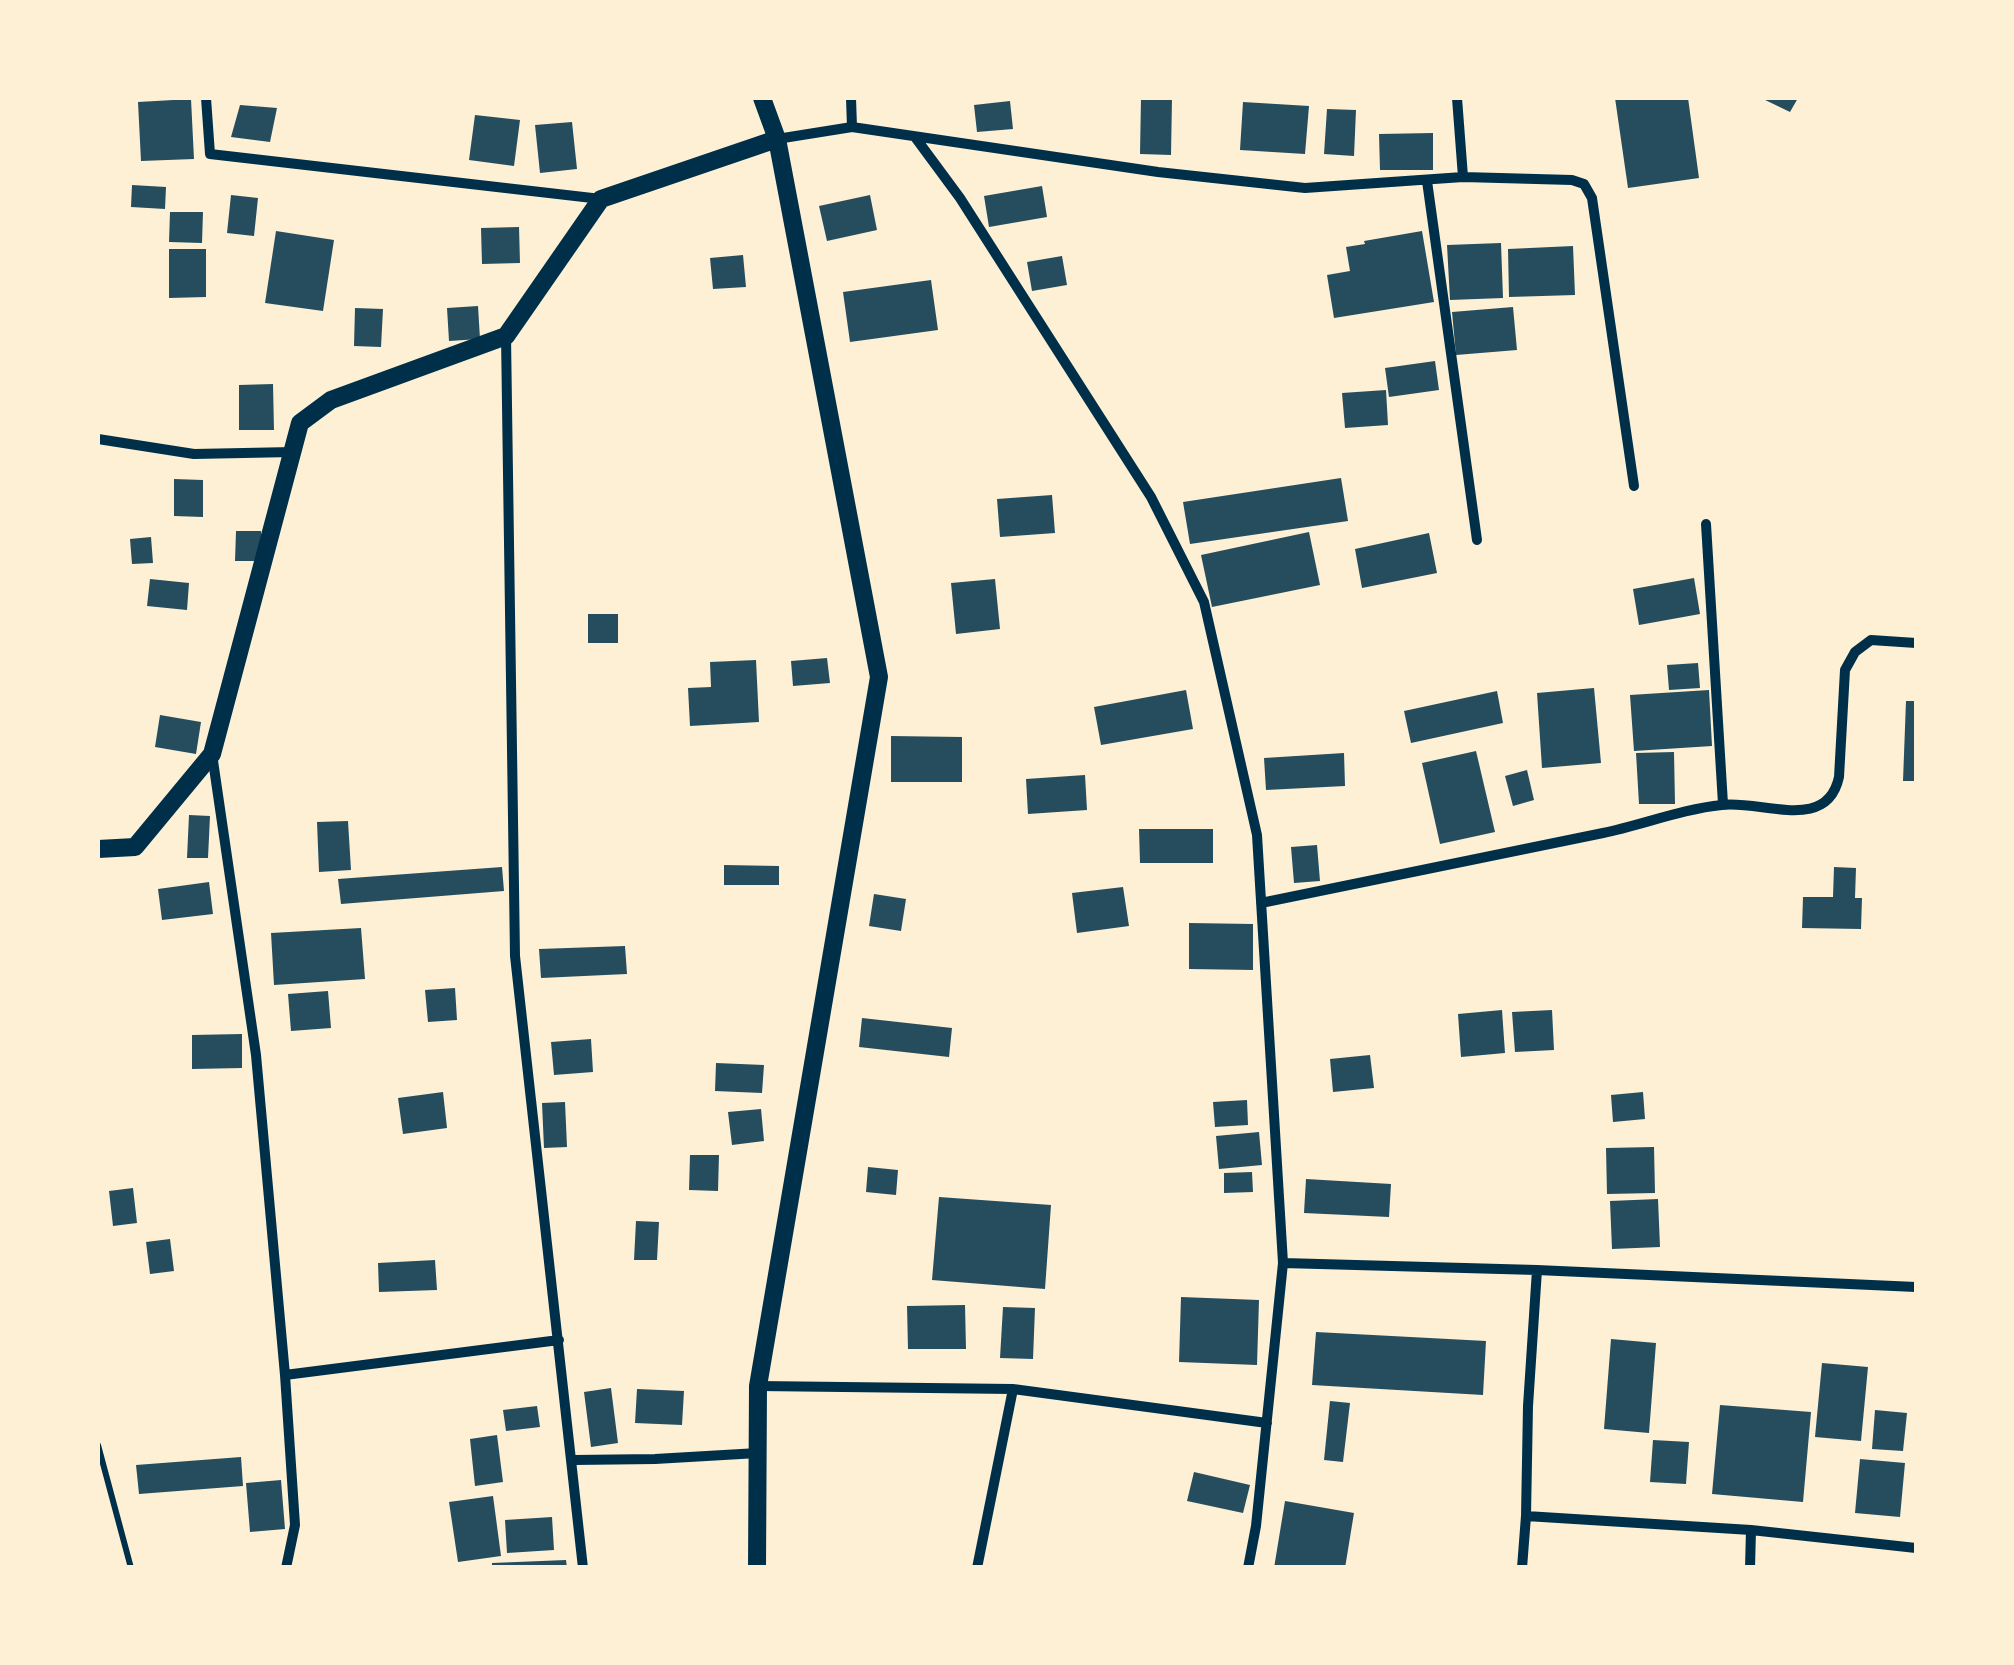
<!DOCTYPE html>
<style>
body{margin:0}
#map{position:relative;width:2014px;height:1665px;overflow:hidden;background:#fdf0d5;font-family:"Work Sans",sans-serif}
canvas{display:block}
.frame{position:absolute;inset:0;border:100px solid #fdf0d5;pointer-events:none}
</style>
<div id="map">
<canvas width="2014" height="1665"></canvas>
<div class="frame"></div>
</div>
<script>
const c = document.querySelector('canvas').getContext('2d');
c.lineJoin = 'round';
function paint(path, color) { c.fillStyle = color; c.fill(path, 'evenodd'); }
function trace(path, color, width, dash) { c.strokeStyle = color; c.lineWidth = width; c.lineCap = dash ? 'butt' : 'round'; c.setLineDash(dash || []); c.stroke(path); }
paint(new Path2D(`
 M 1141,98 L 1172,98 L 1171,155 L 1140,154 Z
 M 1615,98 L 1688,98 L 1699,178 L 1628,188 Z
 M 1761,98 L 1798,98 L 1790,112 Z
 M 191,99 L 194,159 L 141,161 L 138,102 Z
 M 1010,101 L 1013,129 L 977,132 L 974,105 Z
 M 1243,102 L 1309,106 L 1305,154 L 1240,150 Z
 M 240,105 L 277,108 L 270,142 L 231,137 Z
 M 1327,109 L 1356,110 L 1354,156 L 1324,154 Z
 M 475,115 L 520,120 L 514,166 L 469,160 Z
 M 572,122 L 577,169 L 540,173 L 535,125 Z
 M 1433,133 L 1433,170 L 1380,170 L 1379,134 Z
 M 132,185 L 166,187 L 165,209 L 131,207 Z
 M 1042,186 L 1047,217 L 989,227 L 984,196 Z
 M 231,195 L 258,198 L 254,236 L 227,233 Z
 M 870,195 L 877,230 L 827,241 L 819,206 Z
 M 170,212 L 203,212 L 202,243 L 169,242 Z
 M 519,227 L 520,263 L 482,264 L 481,228 Z
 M 276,231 L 334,240 L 323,311 L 265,303 Z
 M 1422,231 L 1434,302 L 1334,318 L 1327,275 L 1350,271 L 1346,247 L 1365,244 L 1364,241 Z
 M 1501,243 L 1503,298 L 1450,300 L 1447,245 Z
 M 1573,246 L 1575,295 L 1509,297 L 1508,249 Z
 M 169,249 L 206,249 L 206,297 L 169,298 Z
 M 743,255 L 746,287 L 713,289 L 710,258 Z
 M 1062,256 L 1067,285 L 1032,291 L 1027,262 Z
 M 931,280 L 938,330 L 850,342 L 843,292 Z
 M 478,306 L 480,339 L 449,341 L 447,308 Z
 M 1513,307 L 1517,350 L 1456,355 L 1452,312 Z
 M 355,308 L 383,309 L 381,347 L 354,346 Z
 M 1435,361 L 1439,390 L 1389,397 L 1385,368 Z
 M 273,384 L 274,430 L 239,430 L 239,385 Z
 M 1386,390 L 1388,425 L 1345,428 L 1342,393 Z
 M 1341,478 L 1348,521 L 1190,544 L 1183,502 Z
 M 174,479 L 203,480 L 203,517 L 174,516 Z
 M 1052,495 L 1055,533 L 1000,537 L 997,499 Z
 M 236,531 L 261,531 L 261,561 L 235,561 Z
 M 1309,532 L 1320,585 L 1212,607 L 1201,555 Z
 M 1429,533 L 1437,573 L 1362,588 L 1355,549 Z
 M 151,537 L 153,563 L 132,564 L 130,539 Z
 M 1694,578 L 1700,614 L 1639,625 L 1633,589 Z
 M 150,579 L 189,583 L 187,610 L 147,606 Z
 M 995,579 L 1000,629 L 956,634 L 951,583 Z
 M 588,614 L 618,614 L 618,643 L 588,643 Z
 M 827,658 L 830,683 L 793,686 L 791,661 Z
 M 756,660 L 759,722 L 690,726 L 688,688 L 711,687 L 710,662 Z
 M 1698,663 L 1700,688 L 1669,690 L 1667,665 Z
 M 1594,688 L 1601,763 L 1542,768 L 1537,693 Z
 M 1186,690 L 1193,729 L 1101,745 L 1094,707 Z
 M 1709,690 L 1712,746 L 1634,751 L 1630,695 Z
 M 1497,691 L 1503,723 L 1411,743 L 1404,711 Z
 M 1906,701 L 1916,701 L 1916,781 L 1903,781 Z
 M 160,715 L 201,722 L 196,754 L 155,747 Z
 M 891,736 L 962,737 L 962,782 L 891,782 Z
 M 1476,751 L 1495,832 L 1440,844 L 1422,763 Z
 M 1674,752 L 1675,804 L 1639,804 L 1636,753 Z
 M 1344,753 L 1345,786 L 1266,790 L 1264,758 Z
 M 1527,770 L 1534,800 L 1513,806 L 1505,776 Z
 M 1085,775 L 1087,810 L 1028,814 L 1026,779 Z
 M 189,815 L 210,816 L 208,858 L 187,858 Z
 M 348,821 L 351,870 L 319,872 L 317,822 Z
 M 1139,829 L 1213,829 L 1213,863 L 1140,863 Z
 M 1317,845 L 1320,881 L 1294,883 L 1291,847 Z
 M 724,865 L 779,866 L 779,885 L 724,885 Z
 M 502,867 L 504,891 L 341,904 L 338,879 Z
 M 1834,867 L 1856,868 L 1855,898 L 1862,898 L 1861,929 L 1802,928 L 1803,897 L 1833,897 Z
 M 209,882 L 213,914 L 162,920 L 158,889 Z
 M 1123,887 L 1129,926 L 1077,933 L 1072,893 Z
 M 874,894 L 906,899 L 901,931 L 869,926 Z
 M 1189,923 L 1253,924 L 1253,970 L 1189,969 Z
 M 361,928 L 365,979 L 274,985 L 271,933 Z
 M 625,946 L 627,974 L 541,978 L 539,949 Z
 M 455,988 L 457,1020 L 428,1022 L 425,990 Z
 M 328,991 L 331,1028 L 291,1031 L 288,994 Z
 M 1502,1010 L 1505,1053 L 1461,1057 L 1458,1014 Z
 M 1552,1010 L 1554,1050 L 1515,1052 L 1512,1012 Z
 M 862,1018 L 952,1028 L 949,1057 L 859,1047 Z
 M 242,1034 L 242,1068 L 192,1069 L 192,1035 Z
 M 591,1039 L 593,1072 L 554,1075 L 551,1042 Z
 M 1370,1055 L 1374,1088 L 1333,1092 L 1330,1059 Z
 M 716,1063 L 764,1065 L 762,1093 L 715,1091 Z
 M 443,1092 L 447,1128 L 403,1134 L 398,1098 Z
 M 1643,1092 L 1645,1119 L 1613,1122 L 1611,1095 Z
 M 1247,1100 L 1248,1125 L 1215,1127 L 1213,1102 Z
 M 565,1102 L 567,1147 L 544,1148 L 542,1103 Z
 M 761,1109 L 764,1141 L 732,1145 L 728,1112 Z
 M 1259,1132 L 1262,1165 L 1219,1169 L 1216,1136 Z
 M 1654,1147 L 1655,1193 L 1607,1194 L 1606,1148 Z
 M 690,1155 L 719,1155 L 718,1191 L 689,1190 Z
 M 868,1167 L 898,1170 L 896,1195 L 866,1192 Z
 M 1252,1172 L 1253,1192 L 1224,1193 L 1224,1173 Z
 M 1306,1179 L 1391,1184 L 1389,1217 L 1304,1213 Z
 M 133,1188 L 137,1223 L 113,1226 L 109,1191 Z
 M 939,1197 L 1051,1205 L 1045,1289 L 932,1280 Z
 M 1658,1199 L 1660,1247 L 1612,1249 L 1610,1201 Z
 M 636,1221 L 659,1222 L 657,1260 L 634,1260 Z
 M 170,1239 L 174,1271 L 150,1274 L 146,1242 Z
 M 435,1260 L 437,1290 L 379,1292 L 378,1263 Z
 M 1181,1297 L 1259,1300 L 1257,1365 L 1179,1362 Z
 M 965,1305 L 966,1349 L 908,1349 L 907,1306 Z
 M 1003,1307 L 1035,1308 L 1033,1359 L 1000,1358 Z
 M 1316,1332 L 1486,1341 L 1483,1395 L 1312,1385 Z
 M 1611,1339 L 1656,1343 L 1649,1433 L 1604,1429 Z
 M 1822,1363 L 1868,1367 L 1861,1441 L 1815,1437 Z
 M 611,1388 L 618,1443 L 591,1447 L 584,1392 Z
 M 637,1389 L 684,1391 L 682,1425 L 635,1423 Z
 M 1330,1401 L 1350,1403 L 1343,1462 L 1324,1460 Z
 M 1720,1405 L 1811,1412 L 1803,1502 L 1712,1494 Z
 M 537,1406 L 540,1427 L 506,1431 L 503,1410 Z
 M 1875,1410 L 1907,1413 L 1903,1451 L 1872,1449 Z
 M 497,1435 L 503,1482 L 475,1486 L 470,1439 Z
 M 1653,1440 L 1689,1442 L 1686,1484 L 1650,1482 Z
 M 241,1457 L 243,1486 L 139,1494 L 136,1465 Z
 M 1860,1459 L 1905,1463 L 1900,1517 L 1855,1513 Z
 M 1194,1472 L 1250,1485 L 1243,1513 L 1187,1501 Z
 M 281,1480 L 285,1529 L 250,1532 L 246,1483 Z
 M 493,1496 L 501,1556 L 458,1562 L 449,1502 Z
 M 1285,1501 L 1354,1513 L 1345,1568 L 1274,1568 Z
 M 552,1517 L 554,1550 L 507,1553 L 505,1520 Z
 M 566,1560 L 567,1568 L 492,1568 L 492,1563 Z`), '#264d5e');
trace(new Path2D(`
 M 98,1445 L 131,1568`), '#003049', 6);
trace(new Path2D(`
 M 206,98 L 210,154 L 601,199
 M 851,98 L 852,127
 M 915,137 L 960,198 L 1151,497 L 1204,602 L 1257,835 L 1283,1263
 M 777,139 L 852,127 L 1158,172 L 1305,188 L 1463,177 L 1457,98
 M 1463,177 L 1572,180 L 1584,184 L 1592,198 L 1634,486
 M 1427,181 L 1477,540
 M 506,336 L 515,956 L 583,1568
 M 98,439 L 194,454 L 293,452
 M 1706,524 L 1723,804
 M 212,754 L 256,1055 L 285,1375 L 295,1525 L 286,1568
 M 1261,903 C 1375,880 1489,856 1603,833 C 1642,825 1682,809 1722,805 C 1762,800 1827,833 1839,777 L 1845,670 L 1855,652 L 1871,640 L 1916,643
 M 1537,1270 L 1916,1287
 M 285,1375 L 559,1340
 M 758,1386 L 1013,1389 L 1267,1423
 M 574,1460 L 655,1459 L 758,1453
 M 1526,1516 L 1751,1530 L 1750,1568
 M 1751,1530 L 1916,1548
 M 977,1568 L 1013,1389
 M 1248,1568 L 1256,1526 L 1283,1263 L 1537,1270 L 1528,1406 L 1526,1516 L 1522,1568`), '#003049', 10);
trace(new Path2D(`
 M 98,849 L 135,847 L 212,754 L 300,423 L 331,400 L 506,336 L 601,199 L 777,139
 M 757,1568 L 758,1386 L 879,677 L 777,139 L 762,98`), '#003049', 18);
</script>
